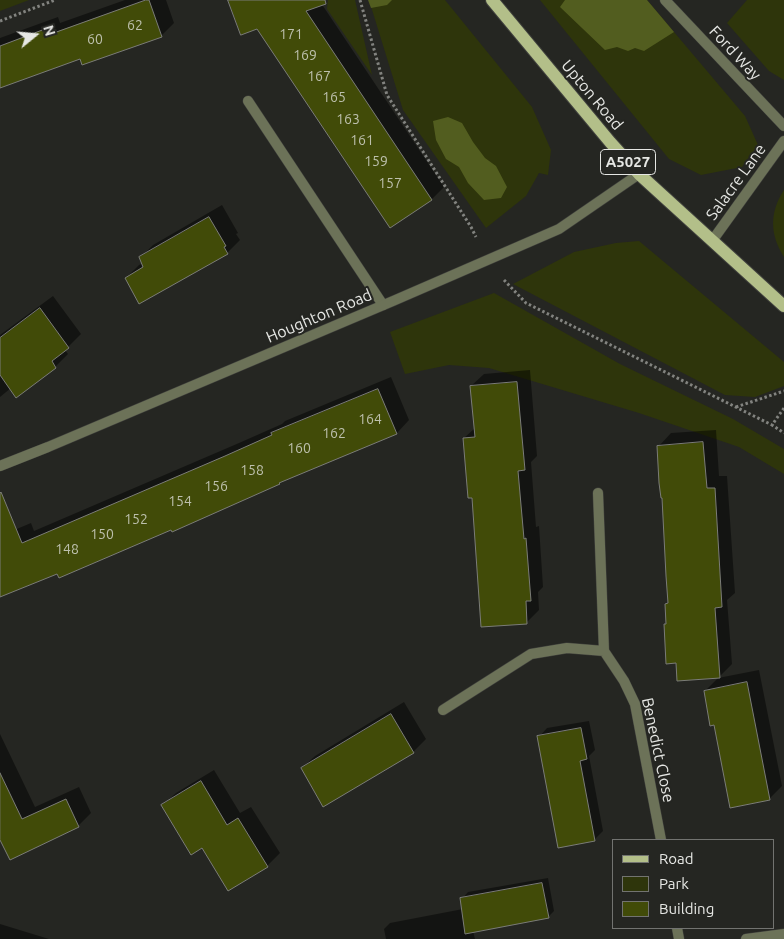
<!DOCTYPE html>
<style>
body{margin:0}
#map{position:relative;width:784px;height:939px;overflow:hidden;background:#252622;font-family:Ubuntu,sans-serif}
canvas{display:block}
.legend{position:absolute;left:612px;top:839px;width:162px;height:90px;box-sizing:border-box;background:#252622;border:1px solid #727370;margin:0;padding:6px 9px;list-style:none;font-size:15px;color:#e6e7e4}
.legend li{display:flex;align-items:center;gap:10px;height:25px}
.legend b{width:25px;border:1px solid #727370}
.north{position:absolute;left:10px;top:10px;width:50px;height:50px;-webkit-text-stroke:4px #252622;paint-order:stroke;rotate:73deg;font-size:14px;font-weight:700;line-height:20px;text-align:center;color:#e6e7e4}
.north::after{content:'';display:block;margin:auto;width:18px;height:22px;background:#e6e7e4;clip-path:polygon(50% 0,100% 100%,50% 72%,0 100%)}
</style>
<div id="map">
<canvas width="784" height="939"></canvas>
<ul class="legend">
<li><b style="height:6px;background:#b3bf89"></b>Road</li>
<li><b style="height:14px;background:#2e350b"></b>Park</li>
<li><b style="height:14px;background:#414b08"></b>Building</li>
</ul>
<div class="north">N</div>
</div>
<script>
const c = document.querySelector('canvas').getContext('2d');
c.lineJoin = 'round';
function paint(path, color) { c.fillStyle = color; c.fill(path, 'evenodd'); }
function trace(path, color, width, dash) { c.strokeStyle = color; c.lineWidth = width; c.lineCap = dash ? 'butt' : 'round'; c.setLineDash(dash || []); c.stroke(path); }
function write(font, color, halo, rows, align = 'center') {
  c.font = font + ' Ubuntu,sans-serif'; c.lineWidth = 4; c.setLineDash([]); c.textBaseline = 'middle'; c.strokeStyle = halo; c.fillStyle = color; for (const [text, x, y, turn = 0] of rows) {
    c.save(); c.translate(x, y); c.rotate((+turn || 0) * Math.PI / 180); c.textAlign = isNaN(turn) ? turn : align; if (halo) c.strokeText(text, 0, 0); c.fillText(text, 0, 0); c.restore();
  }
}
paint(new Path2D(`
 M 0,0 L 29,0 L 0,11 Z
 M 328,0 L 355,0 L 372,75 L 327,9 Z
 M 369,0 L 445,0 L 532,107 L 551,150 L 548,175 L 539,173 L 526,196 L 486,228 L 403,110 Z
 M 540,0 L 647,0 L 745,116 L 758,145 L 742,167 L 701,175 L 669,159 Z
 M 747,0 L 784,0 L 784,80 L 769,71 L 727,23 Z
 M 784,190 L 784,257 C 770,235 769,213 784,190 Z
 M 639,241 L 784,362 L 784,386 L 755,397 L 725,395 L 513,284 L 574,252 L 616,243 Z
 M 494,293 L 620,364 L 733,419 L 784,449 L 784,474 L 739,447 L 639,413 L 489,368 L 449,365 L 405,374 L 390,332 Z`), '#2e350b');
paint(new Path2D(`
 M 368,0 L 392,0 L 387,5 L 371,8 Z
 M 565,0 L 647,0 L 674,32 L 644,51 L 635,48 L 628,51 L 617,47 L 605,50 L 560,7 Z
 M 448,117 L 462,123 L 473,142 L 485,158 L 496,166 L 507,187 L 501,198 L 484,200 L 468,183 L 459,167 L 446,159 L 436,140 L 433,121 Z`), '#525d1f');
paint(new Path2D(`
 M 125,0 L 166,0 L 174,23 L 161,36 L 81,58 L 0,87 L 0,38 L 58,17 L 60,23 Z
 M 229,0 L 319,0 L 444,187 L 432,199 Z
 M 222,205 L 238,233 L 236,234 L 240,240 L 227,253 L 140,302 L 126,278 L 139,265 L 143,263 L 140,258 L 153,245 Z
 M 53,296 L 81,334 L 65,350 L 68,354 L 55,367 L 11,388 L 0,397 L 0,335 Z
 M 530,370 L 537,456 L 531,462 L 536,527 L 539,526 L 543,587 L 538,592 L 539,610 L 527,622 L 473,496 L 464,438 L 475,428 L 471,386 L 484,374 Z
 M 391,377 L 409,420 L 397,433 L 282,481 L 279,483 L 172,528 L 57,572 L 0,596 L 0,536 L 31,523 L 34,531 L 239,443 L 282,424 L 285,421 Z
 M 716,430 L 719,476 L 727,476 L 735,593 L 727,600 L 732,664 L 718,678 L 759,670 L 782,786 L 769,799 L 715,723 L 705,691 L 719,677 L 665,624 L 667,622 L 666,604 L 669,601 L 659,446 L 671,433 Z
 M 404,702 L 426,739 L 413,752 L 302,768 L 315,756 Z
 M 589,721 L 595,750 L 589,756 L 603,831 L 595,839 L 559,846 L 539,737 L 547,728 Z
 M 0,734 L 35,807 L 79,787 L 91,813 L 78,826 L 0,837 Z
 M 214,770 L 240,813 L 251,807 L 280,853 L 267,866 L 163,805 L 176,793 Z
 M 548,878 L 554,911 L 548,917 L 473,931 L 475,939 L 386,939 L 384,929 L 390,923 L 463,909 L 462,899 L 468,892 Z
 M 0,924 L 49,939 L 0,939 Z`), '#0007');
const building = new Path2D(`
 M 146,0 L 149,0 L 162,37 L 82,65 L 80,59 L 0,88 L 0,46 L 45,29 L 47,35 Z
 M 228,0 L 325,0 L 326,4 L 306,11 L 432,200 L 390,228 L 257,29 L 241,35 Z
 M 209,217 L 226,246 L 224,247 L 228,254 L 139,304 L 125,278 L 143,267 L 139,257 Z
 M 40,308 L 69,348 L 52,361 L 56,368 L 16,398 L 0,375 L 0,338 Z
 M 517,382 L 525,470 L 518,471 L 524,539 L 526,538 L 531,601 L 526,601 L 527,624 L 481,627 L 472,498 L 468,498 L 463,438 L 475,437 L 470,386 Z
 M 378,389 L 397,434 L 279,483 L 280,484 L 172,532 L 171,530 L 59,578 L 57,574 L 0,597 L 0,493 L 1,492 L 22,543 L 225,456 L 272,435 L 271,433 Z
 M 703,442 L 707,488 L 715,488 L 722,607 L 715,608 L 720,678 L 677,681 L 676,663 L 666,664 L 664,624 L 666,624 L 665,604 L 668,603 L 666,576 L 662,498 L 661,498 L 659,483 L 657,446 Z
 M 747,682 L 770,800 L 730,808 L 714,725 L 710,726 L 704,691 Z
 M 391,714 L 414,753 L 323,807 L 301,768 Z
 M 581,728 L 587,759 L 580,761 L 595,841 L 558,848 L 537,736 Z
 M 0,773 L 22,819 L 66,799 L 79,827 L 10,860 L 0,840 Z
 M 201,781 L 227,825 L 238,818 L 268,867 L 228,891 L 202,848 L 191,855 L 161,805 Z
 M 542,883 L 549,918 L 465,934 L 460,898 Z`);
paint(building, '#414b08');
trace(building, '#7b7c78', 1);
const lane = new Path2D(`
 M 248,101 L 383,305`);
const street = new Path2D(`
 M 665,0 L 784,126
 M 712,241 L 784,141
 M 0,466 L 48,447 L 393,301 L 559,229 L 639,174
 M 598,493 L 604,651 L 624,681 L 635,704 L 661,840
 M 443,710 L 531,654 L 567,648 L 604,651
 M 677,928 L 679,939
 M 746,939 L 784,934`);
const primary = new Path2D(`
 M 492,0 L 610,142 L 639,174 L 784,306`);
trace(lane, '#40413d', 11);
trace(street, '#40413d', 11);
trace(primary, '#40413d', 14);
trace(new Path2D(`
 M 360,0 L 387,95 L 471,227 L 476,237
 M 0,21 L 55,0
 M 504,280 L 526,303 L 772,425
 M 736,407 L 784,391
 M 784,408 L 772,425 L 784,433`), '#82837f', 3, [2.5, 2.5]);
trace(lane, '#6c7258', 10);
trace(street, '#6c7258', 10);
trace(primary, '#b3bf89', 12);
write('14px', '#bdc0ad', null, [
 ["62",135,25],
 ["171",291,34],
 ["60",95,39],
 ["169",305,55],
 ["167",319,76],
 ["165",334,97],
 ["163",348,119],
 ["161",362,140],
 ["159",376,161],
 ["157",390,183],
 ["164",370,419],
 ["162",334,433],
 ["160",299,448],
 ["158",252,470],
 ["156",216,486],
 ["154",180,501],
 ["152",136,519],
 ["150",102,534],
 ["148",67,549]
]);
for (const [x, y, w] of [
 [628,162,55]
]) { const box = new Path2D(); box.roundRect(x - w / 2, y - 12.5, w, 25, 4); c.fillStyle = '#252622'; c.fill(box); trace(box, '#e6e7e4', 1); }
write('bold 15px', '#e6e7e4', null, [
 ["A5027",628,162]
]);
write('16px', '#e6e7e4', '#252622', [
 ["Ford Way",735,53,47],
 ["Upton Road",592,95,50],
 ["Salacre Lane",736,182,-54],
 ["Houghton Road",319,316,-23],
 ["Benedict Close",658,750,78]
]);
</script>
